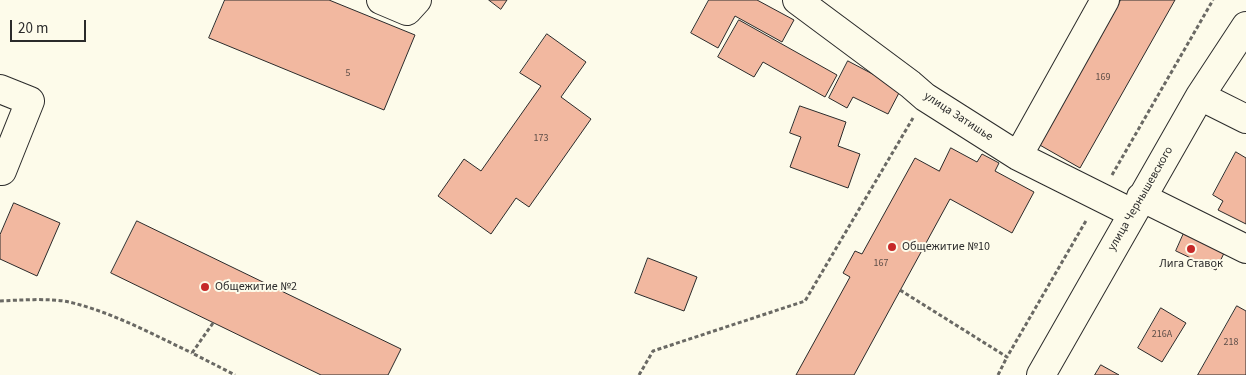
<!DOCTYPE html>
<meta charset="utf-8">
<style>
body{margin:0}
#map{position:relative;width:1246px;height:375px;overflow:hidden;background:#fdfbea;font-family:"Source Sans 3",sans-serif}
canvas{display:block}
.scale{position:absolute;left:10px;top:20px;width:76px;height:22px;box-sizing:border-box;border:2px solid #2b2b2b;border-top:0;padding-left:6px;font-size:15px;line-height:18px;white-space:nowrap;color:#2b2b2b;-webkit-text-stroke:4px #fdfbea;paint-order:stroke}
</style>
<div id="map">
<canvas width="1246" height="375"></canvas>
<div class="scale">20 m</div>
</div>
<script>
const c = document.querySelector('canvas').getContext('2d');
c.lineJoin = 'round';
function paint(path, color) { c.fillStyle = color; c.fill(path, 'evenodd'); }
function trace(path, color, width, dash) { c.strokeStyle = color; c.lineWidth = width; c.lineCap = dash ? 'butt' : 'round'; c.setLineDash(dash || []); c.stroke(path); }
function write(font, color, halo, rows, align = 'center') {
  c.font = font + ' "Source Sans 3",sans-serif'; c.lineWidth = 4; c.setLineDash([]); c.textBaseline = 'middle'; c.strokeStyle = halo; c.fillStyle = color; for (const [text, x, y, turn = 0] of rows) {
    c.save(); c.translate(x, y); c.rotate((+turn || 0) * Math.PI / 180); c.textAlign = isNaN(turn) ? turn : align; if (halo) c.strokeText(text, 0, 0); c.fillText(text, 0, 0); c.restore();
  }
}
const building = new Path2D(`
 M 225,0 L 329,0 L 415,35 L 384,110 L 209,38 Z
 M 489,0 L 507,0 L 501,9 Z
 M 709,0 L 757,0 L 794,20 L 782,42 L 735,16 L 718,48 L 691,33 Z
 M 1121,0 L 1175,0 L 1080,168 L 1038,144 Z
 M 739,20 L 837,75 L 825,97 L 763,62 L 754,77 L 718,57 Z
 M 547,34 L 586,62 L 561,97 L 591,119 L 529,207 L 516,198 L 491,234 L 438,196 L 464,159 L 481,171 L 541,86 L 520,73 Z
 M 848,61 L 901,89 L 888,114 L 853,97 L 847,108 L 829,98 Z
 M 800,106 L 846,122 L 838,146 L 860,154 L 848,188 L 790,167 L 801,137 L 790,133 Z
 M 951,148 L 977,162 L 982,154 L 999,163 L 995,171 L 1034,192 L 1012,233 L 950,199 L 854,375 L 796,375 L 850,277 L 843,273 L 855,251 L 862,254 L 915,158 L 939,171 Z
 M 1236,152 L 1246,158 L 1246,224 L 1218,210 L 1223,201 L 1213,195 Z
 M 14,203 L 60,223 L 37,276 L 0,259 L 0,235 Z
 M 137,221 L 401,349 L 388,375 L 321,375 L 111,273 Z
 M 1184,233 L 1225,251 L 1216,270 L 1176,251 Z
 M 648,258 L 697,277 L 684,311 L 635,293 Z
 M 1237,306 L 1246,311 L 1246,375 L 1198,375 Z
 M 1161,308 L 1186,323 L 1162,362 L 1138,348 Z
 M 1101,365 L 1119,375 L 1095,375 Z`);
paint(building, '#f2b8a0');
trace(building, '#2b2b2b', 1);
const minor = new Path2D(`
 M 381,0 L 407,11 L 417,0
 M 797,0 L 910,84 L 925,97 L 1018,156 L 1132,213
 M 0,89 L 30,101 L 2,171
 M 1200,96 L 1246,119
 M 1018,156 L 1105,0
 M 1141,197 L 1246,249
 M 1041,375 L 1200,96 L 1246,26`);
trace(minor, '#2b2b2b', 30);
trace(new Path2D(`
 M 1112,175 L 1213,0
 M 900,290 L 1007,357 L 1087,219
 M 0,301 C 18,300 52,298 69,302 C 112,312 152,334 192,353
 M 213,323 L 192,353 L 235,375
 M 639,375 L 653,351 L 805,301 L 913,118
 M 998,375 L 1007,357`), '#6a6964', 3, [4, 2.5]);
trace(minor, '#fdfbea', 28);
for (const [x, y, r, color] of [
 [892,247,5,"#c62828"],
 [1191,249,5,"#c62828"],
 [205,287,5,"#c62828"]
]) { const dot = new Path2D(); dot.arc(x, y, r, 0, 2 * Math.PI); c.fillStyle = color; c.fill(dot); trace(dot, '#fdfbea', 2); }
write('10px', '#5d4e48', null, [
 ["5",348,74],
 ["169",1103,78],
 ["173",541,139],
 ["167",881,264],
 ["216А",1162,335],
 ["218",1231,343]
]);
write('12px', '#2b2b2b', '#fdfbea', [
 ["улица Затишье",958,117,33],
 ["улица Чернышевского",1141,199,-60]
]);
write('12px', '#2b2b2b', '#fdfbea', [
 ["Общежитие №10",902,247],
 ["Лига Ставок",1191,264,"center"],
 ["Общежитие №2",215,287]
], 'left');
</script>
